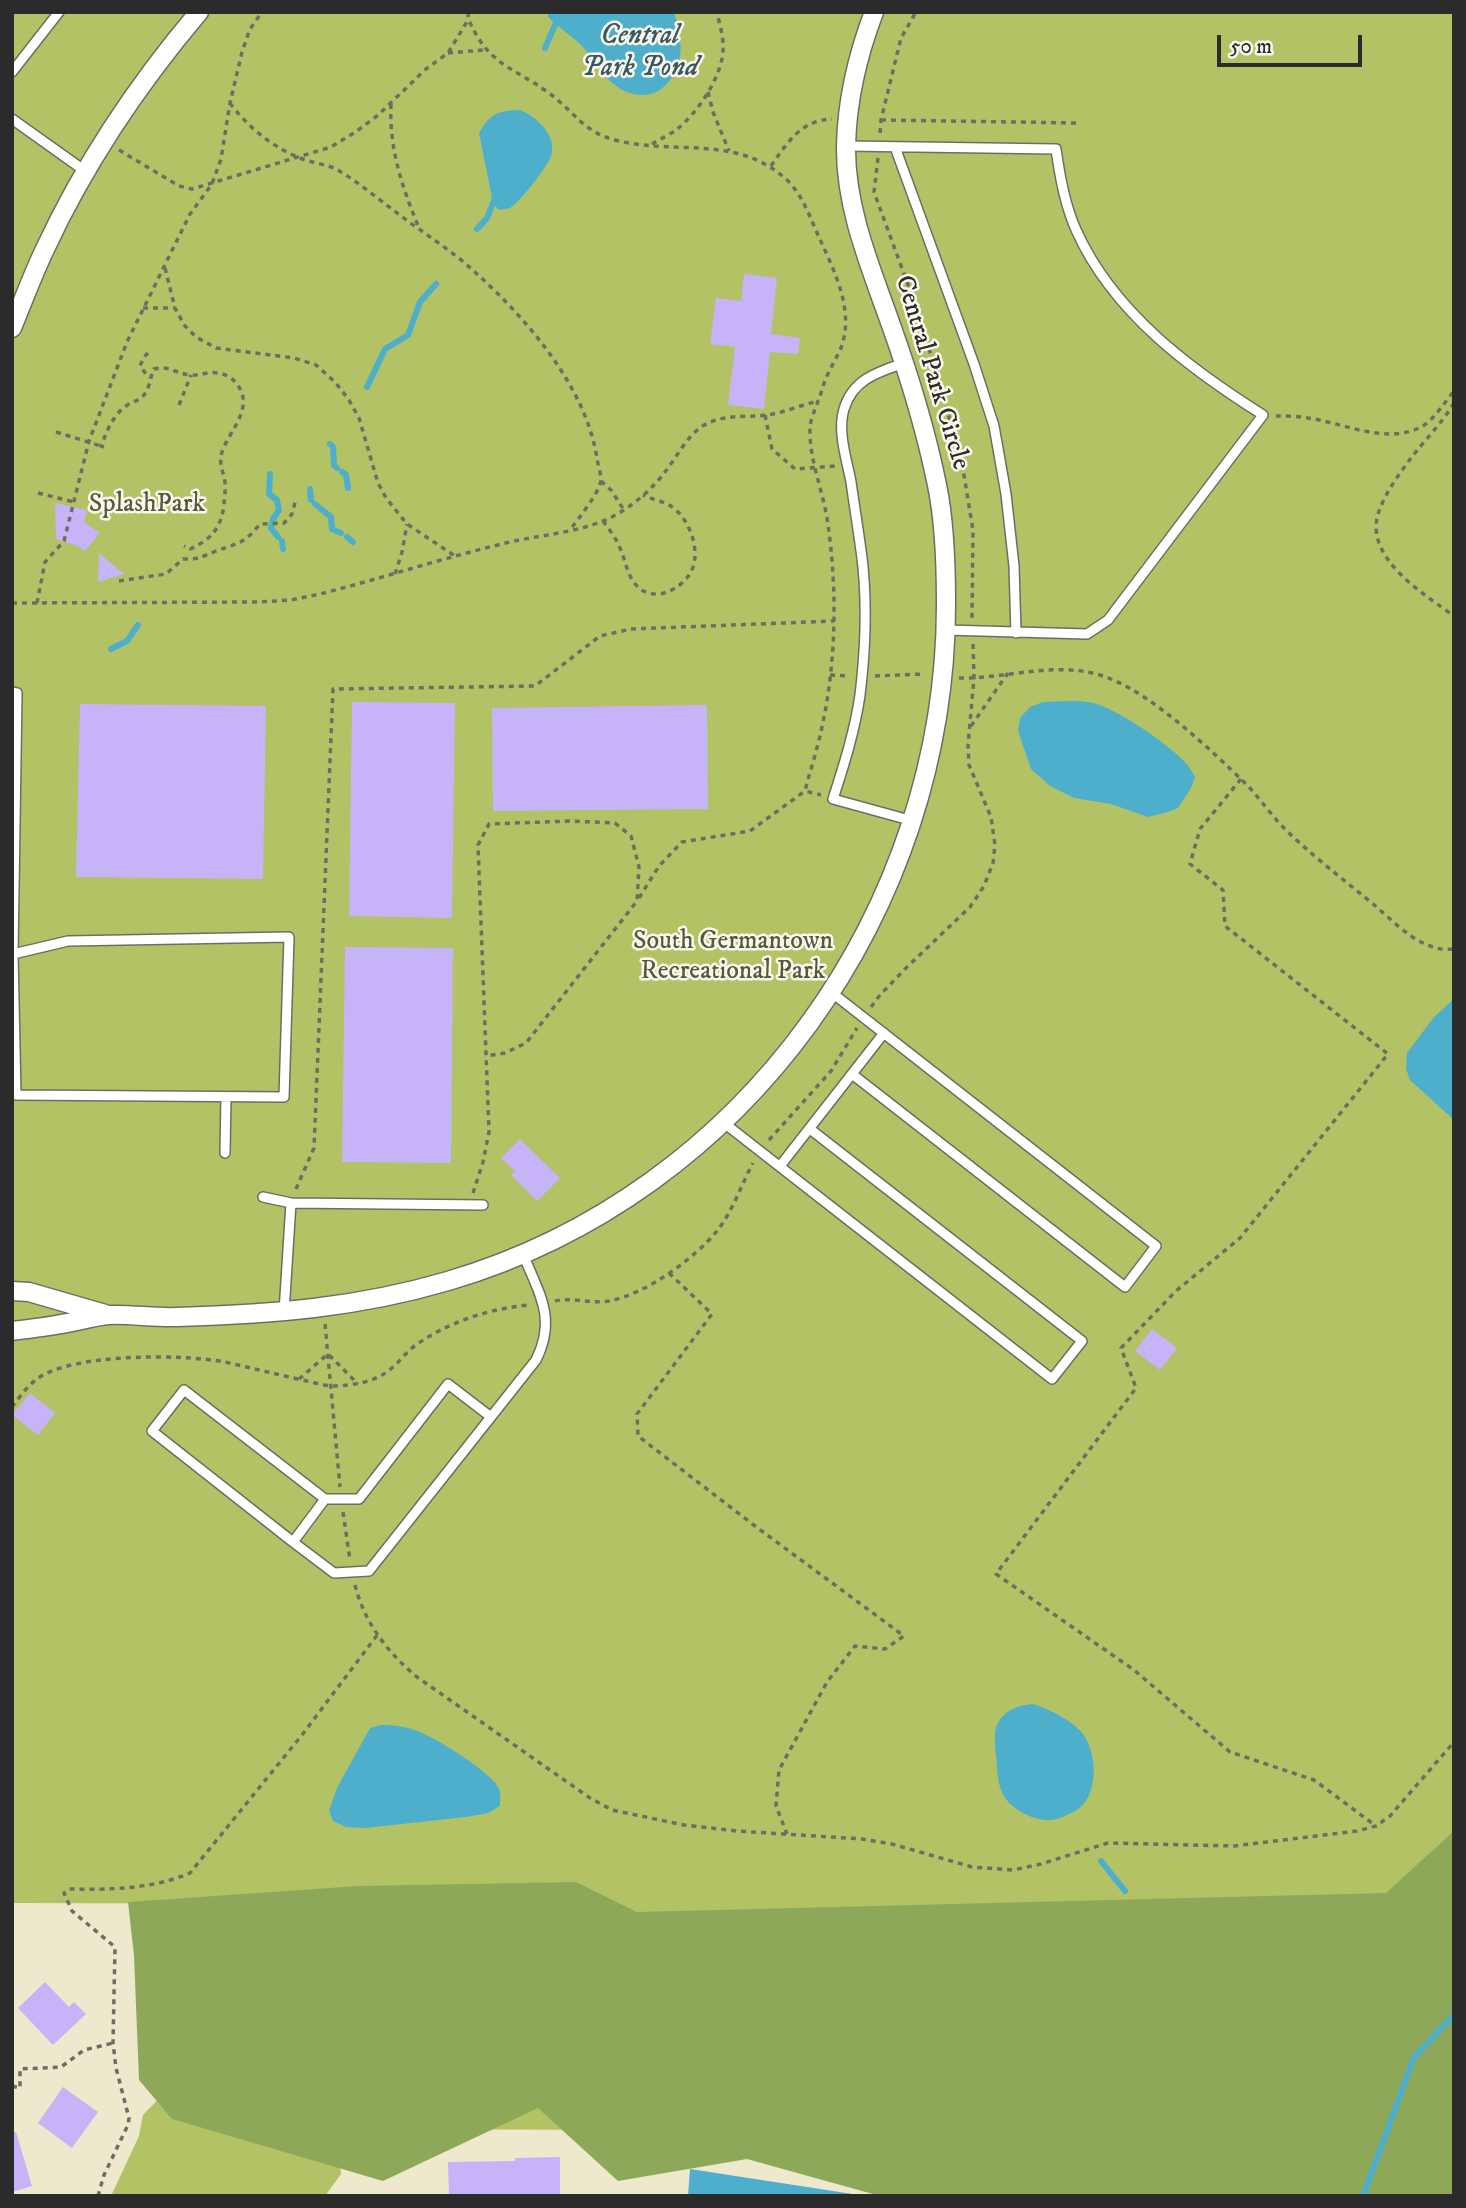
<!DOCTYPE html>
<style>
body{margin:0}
#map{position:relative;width:1466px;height:2208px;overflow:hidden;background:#eee8cc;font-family:"IM FELL DW Pica",serif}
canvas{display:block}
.frame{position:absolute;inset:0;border:14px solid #2b2b2b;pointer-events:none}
.scale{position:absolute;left:1217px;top:35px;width:145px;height:32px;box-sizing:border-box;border:4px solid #2b2b2b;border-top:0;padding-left:9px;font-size:21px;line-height:24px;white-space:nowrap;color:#2b2b2b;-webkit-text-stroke:5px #fbf7ec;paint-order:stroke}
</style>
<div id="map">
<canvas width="1466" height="2208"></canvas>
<div class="frame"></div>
<div class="scale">50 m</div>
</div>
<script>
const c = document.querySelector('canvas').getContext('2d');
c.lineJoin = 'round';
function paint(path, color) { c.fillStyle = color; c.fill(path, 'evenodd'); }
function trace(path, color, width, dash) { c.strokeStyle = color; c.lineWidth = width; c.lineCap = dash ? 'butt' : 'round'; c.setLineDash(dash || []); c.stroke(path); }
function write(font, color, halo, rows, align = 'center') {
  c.font = font + ' "IM FELL DW Pica",serif'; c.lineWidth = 5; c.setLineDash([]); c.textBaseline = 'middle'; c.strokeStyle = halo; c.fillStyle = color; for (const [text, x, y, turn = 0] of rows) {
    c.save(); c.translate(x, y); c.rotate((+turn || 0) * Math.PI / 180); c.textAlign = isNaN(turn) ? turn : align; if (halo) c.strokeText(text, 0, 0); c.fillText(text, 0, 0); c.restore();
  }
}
paint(new Path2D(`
 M 12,12 L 1454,12 L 1454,2196 L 646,2130 L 356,2129 L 344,1904 L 12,1903 Z
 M 176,2081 L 337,2135 L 341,2174 L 325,2196 L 111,2196 L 139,2136 L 143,2115 Z`), '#b3c264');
paint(new Path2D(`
 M 1454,1831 L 1454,2196 L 880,2196 L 747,2159 L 618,2181 L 538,2108 L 383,2181 L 172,2119 L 139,2080 L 134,1956 L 128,1902 L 358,1886 L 576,1882 L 637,1912 L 1386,1893 Z`), '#8ea85a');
paint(new Path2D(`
 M 548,12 L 674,12 C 681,35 686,60 670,80 C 654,102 627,98 609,80 C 599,69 592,56 582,46 C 571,35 559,28 548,17 Z
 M 520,110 C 536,116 558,136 551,156 C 548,166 519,203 510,208 C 507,209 503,209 499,210 L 493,203 L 479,133 C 491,113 497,111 520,110 Z
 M 1043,702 C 1057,702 1073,700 1088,702 C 1113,705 1168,744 1186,763 C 1190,767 1192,772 1195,777 L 1191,788 L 1178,808 L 1168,812 L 1148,817 L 1111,804 L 1074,798 L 1050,786 L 1031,769 L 1018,731 L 1020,718 L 1030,707 Z
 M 1454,999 L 1454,1120 L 1410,1080 L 1406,1069 L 1407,1053 L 1434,1017 Z
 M 1033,1704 C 1049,1709 1073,1721 1083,1734 C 1098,1755 1099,1798 1075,1811 C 1068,1815 1057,1820 1050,1820 C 1033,1821 1008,1808 1002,1792 C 997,1781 997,1766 996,1755 C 995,1740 992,1726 1004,1715 C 1013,1707 1022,1705 1033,1704 Z
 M 381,1725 C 396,1725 410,1727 424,1734 C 439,1740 494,1774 499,1789 C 501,1793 500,1801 500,1806 L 488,1813 L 466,1817 L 365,1828 L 346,1827 L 333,1821 L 329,1810 L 338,1786 L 370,1728 Z
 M 690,2169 L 859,2195 L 688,2196 Z`), '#4dafcc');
trace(new Path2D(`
 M 545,48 L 555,25
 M 477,229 L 487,218 L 495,198
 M 367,387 L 385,349 L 408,335 L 420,302 L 436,284
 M 330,444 L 333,447 L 334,465 L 337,468
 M 342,472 L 346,475 L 348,488
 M 270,474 L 269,494 L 277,500 L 279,510 L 273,519 L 271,528 L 278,537
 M 310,489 L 311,500
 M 315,504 L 331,517 L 332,529 L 341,533
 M 347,537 L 353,542
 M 282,541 L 283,549
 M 111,649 L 127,641 L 138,625
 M 1101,1861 L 1125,1891
 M 1363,2196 L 1414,2057 L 1454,2015`), '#4dafcc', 6);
paint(new Path2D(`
 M 744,274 L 777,278 L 771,334 L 800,338 L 798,354 L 770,352 L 764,409 L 728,405 L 735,347 L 710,344 L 716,298 L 741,301 Z
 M 55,503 L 87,510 L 84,522 L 100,533 L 85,551 L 77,546 L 56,539 Z
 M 99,553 L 124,574 L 98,582 Z
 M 352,702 L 455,703 L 452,918 L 349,916 Z
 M 80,704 L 266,706 L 263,879 L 76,877 Z
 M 707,705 L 708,809 L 493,811 L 492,708 Z
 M 345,947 L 453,948 L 451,1163 L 342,1162 Z
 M 520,1139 L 560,1178 L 537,1201 L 511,1175 L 515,1171 L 501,1158 Z
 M 1152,1329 L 1177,1348 L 1160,1370 L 1135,1351 Z
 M 30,1393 L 55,1413 L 38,1435 L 12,1415 Z
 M 45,1982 L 69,2007 L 74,2002 L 86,2014 L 53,2045 L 18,2008 Z
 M 63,2087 L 98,2112 L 72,2148 L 38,2123 Z
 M 16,2132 L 32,2186 L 12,2192 L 12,2133 Z
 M 560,2157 L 560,2196 L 449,2196 L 448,2162 L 515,2161 L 515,2158 Z`), '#c6b3f8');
const service = new Path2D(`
 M 12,72 L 59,12
 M 12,119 L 85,171
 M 846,146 L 1056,149 C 1060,177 1065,206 1077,232 C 1114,313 1190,369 1263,415 L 1108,620 L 1087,634 L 946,630
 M 895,147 L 974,364 L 994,426 L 1006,494 L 1014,566 L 1016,633
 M 904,363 C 878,372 853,379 844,409 C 837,432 847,460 851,482 C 855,511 860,539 863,567 C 867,609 865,654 860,695 C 855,730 844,765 833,799 L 913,821
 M 12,692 L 17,693 L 13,954 L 16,1095 L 284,1097 L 289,937 L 68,941 L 13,954 L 12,954
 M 831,992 L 1156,1246 L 1125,1287 L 852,1074
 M 724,1123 L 1052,1379 L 1082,1341 L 810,1129
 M 225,1153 L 226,1097
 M 780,1166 L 884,1033
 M 263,1197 L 291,1203
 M 284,1312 L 291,1203 L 483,1205
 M 491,1417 L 448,1384 L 359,1499 L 325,1499 L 293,1542 L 334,1573 L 369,1571 L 536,1360 C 557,1318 539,1294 523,1254
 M 293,1542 L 152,1431 L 184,1390 L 325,1499`);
const minor = new Path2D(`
 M 12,328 C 23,301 33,274 45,249 C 85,163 138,84 199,12
 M 12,1291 L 29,1292 L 105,1314
 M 12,1331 C 28,1329 45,1327 61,1324 C 77,1322 93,1316 109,1315 C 131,1314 155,1318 177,1317 C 273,1314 356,1308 448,1281 C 745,1194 947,909 946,603 C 946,564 945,523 937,485 C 926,431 910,378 891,325 C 871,268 845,208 846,146 C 847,101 858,54 874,12`);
trace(service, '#6f6d63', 12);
trace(minor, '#6f6d63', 21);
trace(new Path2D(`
 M 468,12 C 468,22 473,28 477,36 C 495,66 520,72 546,91 C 574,110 582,133 619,141 C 678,155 740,134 789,182 C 804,198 810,218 819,237 C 834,271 855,310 841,348 C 836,359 829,370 825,381 C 822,388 821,395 818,401 C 815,411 809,421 810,432 C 810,463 824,493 828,525 C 838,595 836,671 819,740 C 815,757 809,774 805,791 L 821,795
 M 448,53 L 484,50
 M 708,92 L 713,112 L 729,151
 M 230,103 C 248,127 272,147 300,158 C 312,163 325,164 336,169 C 357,181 377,198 397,213 C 423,233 453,251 477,274 C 528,320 587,389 597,459 C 598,465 601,474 601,480 C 600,492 578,519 570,530
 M 391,104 C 389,149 402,187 419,228
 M 881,120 L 1079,123
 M 880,133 L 881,120 L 901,38 L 916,12
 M 652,144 C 660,139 669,135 676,130 C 698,113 725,73 723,45 C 723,34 719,23 717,12
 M 119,150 L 179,186 L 192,189 L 331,147 L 357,131 L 377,116 L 426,69 L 448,53 L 468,20
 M 878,158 L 874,192 L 911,293 L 939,380 L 963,469 L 973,530 L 972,619
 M 771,166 C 787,143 801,120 832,119
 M 165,268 L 175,308 L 185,326 L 196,337 L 216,348 L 294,358 L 316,365 L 335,382 L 349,400 L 359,418 L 378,483 L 386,498 L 407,524 L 455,556
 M 143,308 L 175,308
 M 148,353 L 144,357 L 140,366 L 149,378
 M 1454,403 C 1442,423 1425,440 1411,458 C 1399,474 1384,495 1378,514 C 1365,559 1424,594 1454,616
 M 179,405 L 191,375
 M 765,415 L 772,449 L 795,469 L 836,466
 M 1276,416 C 1286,416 1298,416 1308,418 C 1344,423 1386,445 1421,427 C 1434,420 1444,403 1454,391
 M 56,432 L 101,446
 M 104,447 L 101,446 C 108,429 113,414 129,404 C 135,401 140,400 144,395 C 150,388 150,377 154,369 C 170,365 176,374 191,375 C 200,376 209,371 217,373 C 227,374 234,379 239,387 C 253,410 229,431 222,452 C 218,464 224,472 225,483 C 226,490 224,498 224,505 C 221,528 211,540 190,549 L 184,546
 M 601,481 L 611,490 L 624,510
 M 38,493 L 74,502
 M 603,521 C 609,529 616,538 620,548 C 626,561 627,577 638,587 C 654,602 678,591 689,575 C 702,557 692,525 677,511 C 667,501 655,501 643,495
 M 395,574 L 402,552 L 407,524
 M 119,581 L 166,574 L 183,559 C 201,559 201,557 216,551 C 238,543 244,544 260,524 L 284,523 L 292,514 L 296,499
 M 12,603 L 260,602 L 291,600 L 320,594 C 383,578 446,557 510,542 C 541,535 573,533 603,521 C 627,511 649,493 665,472 C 676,458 686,438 701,427 C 724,412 748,419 773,414 C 788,411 804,404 819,401
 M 37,603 L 45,562 L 64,541 L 89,441 L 127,342 L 190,214 L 212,184 L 221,159 L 230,103 L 242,52 L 250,29 L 262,12
 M 830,675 L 850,676
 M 875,676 L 923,674
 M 959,678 C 1010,679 1061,658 1111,679 C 1155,697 1211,750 1245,783 C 1259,797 1270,814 1284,828 C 1311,855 1343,879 1373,904 C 1390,918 1407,937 1428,945 C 1436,949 1445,950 1454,949
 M 971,726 L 1008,673
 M 1241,779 L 1200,829 L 1190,864 L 1223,890 L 1225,926 L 1388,1054 L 1240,1238 L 1176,1291 L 1121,1348 L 1136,1388 L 996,1574 L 1134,1670 L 1230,1752 L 1314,1780 L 1376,1826
 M 639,898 L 659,866 L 682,842 L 750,831 L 805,791
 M 871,1007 L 880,995 L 906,968 L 970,907 L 984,886 L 993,863 L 995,845 L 991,817 L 969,765 L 968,745 L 974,678 L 973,644
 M 769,1140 L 831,1071 L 857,1028
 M 296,1189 L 314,1148 L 333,689 L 535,686 L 600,636 L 631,629 L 834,621
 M 473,1193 L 483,1162 L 489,1132 L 478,845 L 489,824 L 571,821 L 615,823 L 631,836 L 639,867 L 637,901 L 526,1043 L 505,1053 L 486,1056
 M 669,1273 L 712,1314 L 637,1414 L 638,1436 L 755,1526 L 904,1636 L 885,1649 L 855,1646 L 827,1682 L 779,1770 L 776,1806 L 787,1834
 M 555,1301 C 572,1297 591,1304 609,1301 C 646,1294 694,1259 717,1231 C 733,1211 741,1185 753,1163
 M 325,1324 L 340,1487
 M 299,1379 L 328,1354 L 358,1384
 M 12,1407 C 19,1398 27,1386 37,1379 C 71,1353 182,1354 225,1362 C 251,1368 276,1374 302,1380 C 313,1382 324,1386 334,1386 C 355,1385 377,1382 393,1367 C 401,1360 407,1351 416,1345 C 448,1322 491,1308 530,1305
 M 343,1512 L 350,1560
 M 355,1585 C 364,1622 388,1653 417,1677 L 590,1798 L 612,1810 L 684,1825 L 737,1831 L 862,1839 L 892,1844 L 972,1867 L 1013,1870 L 1041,1864 L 1108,1843 L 1234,1846 L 1357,1831 L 1376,1826 L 1390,1816 L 1454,1742
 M 12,2086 L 20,2088 L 20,2069 L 61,2067 L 84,2050 L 113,2043
 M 98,2196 L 104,2175 L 128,2125 L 129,2118 L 116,2068 L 113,2043 L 115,1947 L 72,1911 L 64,1893 L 69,1889 C 109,1890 153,1889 190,1873 L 302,1735 L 378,1634`), '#6f6d63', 3.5, [5, 5]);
trace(service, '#fff', 9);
trace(minor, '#fff', 18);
write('26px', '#2b2b2b', '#fbf7ec', [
 ["Central Park Circle",931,373,73]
]);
write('26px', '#54583c', '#fbf7ec', [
 ["SplashPark",147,506],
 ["South Germantown",733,943],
 ["Recreational Park",733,973]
]);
write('italic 28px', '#375963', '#fbf7ec', [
 ["Central",640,37],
 ["Park Pond",640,69]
]);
</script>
